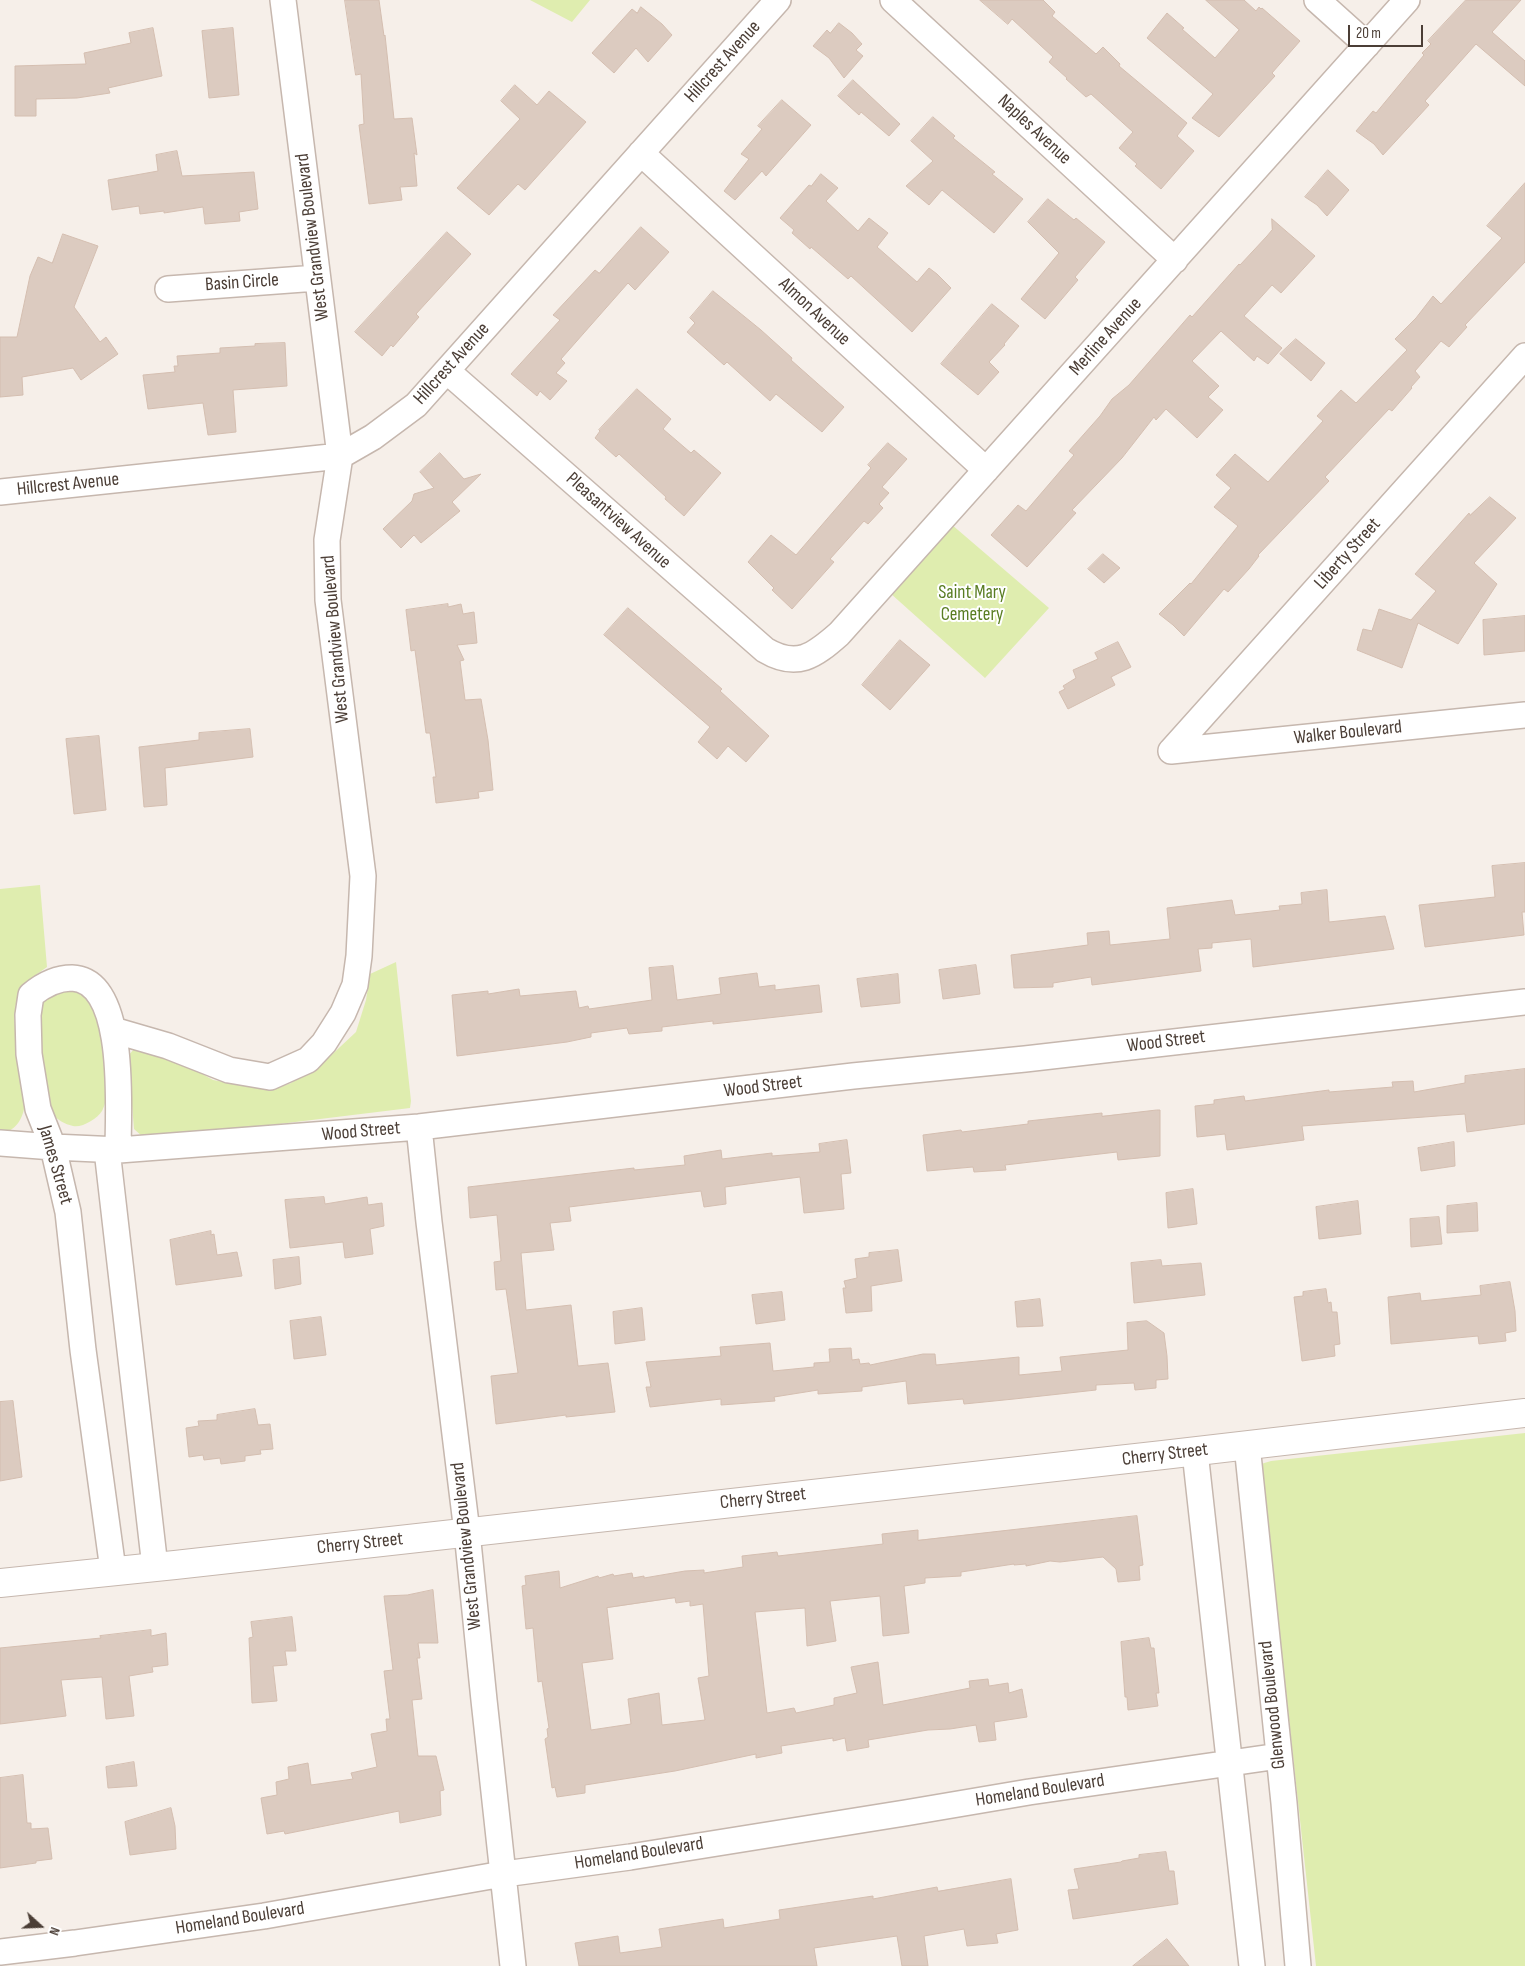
<!DOCTYPE html>
<style>
body{margin:0}
#map{position:relative;width:1525px;height:1966px;overflow:hidden;background:#f6efe9;font-family:"Sofia Sans Condensed",sans-serif}
canvas{display:block}
.north{position:absolute;left:15px;top:1901px;width:50px;height:50px;-webkit-text-stroke:4px #fff;paint-order:stroke;rotate:110deg;font-size:14px;font-weight:700;line-height:20px;text-align:center;color:#4b3e36}
.north::after{content:'';display:block;margin:auto;width:18px;height:22px;background:#4b3e36;clip-path:polygon(50% 0,100% 100%,50% 72%,0 100%)}
.scale{position:absolute;left:1348px;top:25px;width:75px;height:22px;box-sizing:border-box;border:2px solid #4b3e36;border-top:0;padding-left:6px;font-size:15px;line-height:18px;white-space:nowrap;color:#4b3e36;-webkit-text-stroke:4px #fff;paint-order:stroke}
</style>
<div id="map">
<canvas width="1525" height="1966"></canvas>
<div class="north">N</div>
<div class="scale">20 m</div>
</div>
<script>
const c = document.querySelector('canvas').getContext('2d');
c.lineJoin = 'round';
function paint(path, color) { c.fillStyle = color; c.fill(path, 'evenodd'); }
function trace(path, color, width, dash) { c.strokeStyle = color; c.lineWidth = width; c.lineCap = dash ? 'butt' : 'round'; c.setLineDash(dash || []); c.stroke(path); }
function write(font, color, halo, rows, align = 'center') {
  c.font = font + ' "Sofia Sans Condensed",sans-serif'; c.lineWidth = 4; c.setLineDash([]); c.textBaseline = 'middle'; c.strokeStyle = halo; c.fillStyle = color; for (const [text, x, y, turn = 0] of rows) {
    c.save(); c.translate(x, y); c.rotate((+turn || 0) * Math.PI / 180); c.textAlign = isNaN(turn) ? turn : align; if (halo) c.strokeText(text, 0, 0); c.fillText(text, 0, 0); c.restore();
  }
}
paint(new Path2D(`
 M 530,0 L 590,0 L 572,22 Z
 M 951,524 L 1049,608 L 985,678 L 890,593 Z
 M 40,885 L 47,967 C 36,975 23,983 18,997 C 10,1016 19,1060 22,1081 C 23,1088 26,1097 25,1104 C 23,1119 15,1133 0,1132 L 0,889 Z
 M 396,962 L 411,1101 L 410,1108 L 279,1124 L 143,1137 L 134,1129 L 128,1056 L 134,1049 L 181,1062 L 213,1080 L 252,1087 L 278,1088 L 291,1083 L 324,1062 L 356,1032 L 366,1000 L 370,974 Z
 M 56,989 L 79,989 C 84,994 92,1000 95,1006 C 103,1026 114,1093 102,1111 C 97,1119 82,1128 73,1126 C 39,1119 41,1077 39,1050 C 37,1020 29,1009 56,989 Z
 M 1525,1433 L 1525,1966 L 1316,1966 L 1261,1464 L 1271,1461 Z`), '#dfedaf');
const building = new Path2D(`
 M 345,0 L 379,0 L 384,36 L 385,35 L 394,119 L 412,118 L 417,155 L 414,153 L 417,186 L 400,187 L 402,200 L 369,204 L 359,125 L 364,124 L 361,74 L 356,75 Z
 M 980,0 L 1043,0 L 1055,12 L 1052,16 L 1096,54 L 1103,47 L 1120,64 L 1119,66 L 1187,123 L 1177,136 L 1194,151 L 1161,189 L 1135,166 L 1137,164 L 1119,148 L 1133,132 L 1091,94 L 1086,97 L 1066,79 L 1067,78 L 1049,62 L 1053,57 L 1012,19 L 1008,24 Z
 M 1206,0 L 1244,0 L 1256,11 L 1259,7 L 1261,9 L 1262,8 L 1300,41 L 1272,73 L 1275,76 L 1219,137 L 1192,118 L 1213,94 L 1147,38 L 1167,13 L 1184,28 L 1182,29 L 1215,58 L 1239,30 Z
 M 1466,0 L 1521,0 L 1492,32 L 1525,61 L 1525,86 L 1476,44 L 1425,101 L 1429,105 L 1383,155 L 1374,144 L 1356,131 L 1373,111 L 1376,113 L 1424,55 L 1422,53 L 1431,44 L 1428,41 Z
 M 641,7 L 662,24 L 672,35 L 648,62 L 636,48 L 614,73 L 592,53 L 632,9 L 637,13 Z
 M 839,23 L 852,33 L 862,44 L 856,50 L 863,56 L 844,78 L 829,58 L 813,46 L 827,30 L 830,33 Z
 M 153,28 L 162,76 L 108,88 L 110,93 L 77,98 L 36,99 L 36,116 L 15,116 L 15,66 L 86,64 L 84,53 L 131,43 L 129,33 Z
 M 233,28 L 239,95 L 209,98 L 202,31 Z
 M 853,80 L 900,124 L 889,136 L 861,112 L 859,115 L 838,96 Z
 M 515,85 L 537,105 L 549,91 L 586,122 L 525,190 L 518,184 L 489,215 L 457,188 L 520,119 L 501,101 Z
 M 782,100 L 811,125 L 766,176 L 762,171 L 735,200 L 724,191 L 749,159 L 741,154 L 762,129 L 758,126 Z
 M 933,117 L 955,136 L 953,138 L 995,172 L 992,174 L 1023,199 L 994,233 L 942,190 L 929,205 L 906,186 L 933,161 L 911,141 Z
 M 177,151 L 182,176 L 254,172 L 258,209 L 239,212 L 240,221 L 205,224 L 203,207 L 164,213 L 164,211 L 140,214 L 139,206 L 112,210 L 108,180 L 158,171 L 156,155 Z
 M 1328,170 L 1349,190 L 1327,216 L 1317,205 L 1305,197 Z
 M 821,174 L 838,188 L 826,201 L 858,231 L 869,218 L 888,233 L 877,247 L 917,282 L 929,268 L 937,274 L 951,288 L 912,332 L 851,276 L 848,279 L 811,247 L 810,249 L 792,233 L 794,230 L 780,218 L 809,185 L 811,186 Z
 M 1525,183 L 1525,262 L 1465,325 L 1467,327 L 1449,347 L 1441,341 L 1415,371 L 1420,377 L 1411,387 L 1412,388 L 1392,411 L 1389,409 L 1325,477 L 1329,481 L 1258,555 L 1259,556 L 1249,569 L 1228,592 L 1224,589 L 1184,636 L 1173,625 L 1159,614 L 1190,583 L 1191,584 L 1238,526 L 1214,507 L 1231,488 L 1216,475 L 1235,454 L 1268,482 L 1323,421 L 1317,416 L 1341,390 L 1356,403 L 1407,350 L 1395,339 L 1416,318 L 1433,296 L 1441,304 L 1502,238 L 1487,226 Z
 M 1048,199 L 1074,220 L 1076,218 L 1105,242 L 1075,277 L 1078,280 L 1045,319 L 1021,299 L 1059,253 L 1028,222 Z
 M 1272,219 L 1315,256 L 1281,293 L 1272,285 L 1244,316 L 1282,348 L 1268,364 L 1257,356 L 1254,361 L 1221,331 L 1192,361 L 1219,386 L 1208,397 L 1223,410 L 1197,438 L 1166,409 L 1156,420 L 1154,417 L 1122,458 L 1072,510 L 1076,513 L 1027,567 L 991,535 L 1018,505 L 1026,511 L 1074,455 L 1069,451 L 1100,416 L 1112,399 L 1129,385 L 1190,315 L 1192,317 L 1239,264 L 1240,265 L 1267,236 L 1272,230 Z
 M 641,227 L 669,252 L 635,290 L 628,283 L 561,359 L 565,363 L 556,373 L 567,381 L 550,400 L 540,391 L 537,396 L 511,374 L 560,320 L 553,315 L 595,270 L 599,273 Z
 M 447,232 L 471,254 L 416,314 L 419,317 L 393,347 L 391,345 L 382,356 L 355,332 Z
 M 63,234 L 98,246 L 74,307 L 100,342 L 106,337 L 118,354 L 81,380 L 73,368 L 22,377 L 23,395 L 0,397 L 0,337 L 17,337 L 30,276 L 38,257 L 52,263 Z
 M 713,291 L 761,330 L 792,358 L 791,360 L 844,407 L 822,432 L 776,394 L 770,401 L 727,362 L 724,365 L 687,332 L 695,323 L 690,318 Z
 M 992,304 L 1019,326 L 1004,344 L 1005,345 L 989,362 L 999,372 L 978,395 L 941,364 Z
 M 1296,339 L 1325,363 L 1311,381 L 1280,354 Z
 M 285,343 L 287,386 L 233,390 L 236,432 L 208,435 L 203,403 L 148,409 L 143,375 L 175,372 L 174,366 L 178,366 L 177,356 L 220,353 L 220,348 L 255,346 L 255,344 Z
 M 637,389 L 671,419 L 663,429 L 691,453 L 694,450 L 721,473 L 684,516 L 665,499 L 666,497 L 619,454 L 616,457 L 595,438 L 600,431 L 599,430 Z
 M 888,443 L 907,459 L 882,487 L 889,493 L 879,504 L 883,508 L 868,524 L 864,521 L 830,559 L 834,562 L 792,609 L 772,590 L 774,588 L 748,562 L 771,535 L 796,555 L 871,468 L 868,465 Z
 M 440,453 L 464,479 L 481,474 L 452,502 L 460,511 L 421,543 L 414,535 L 401,548 L 383,529 L 412,501 L 414,494 L 434,488 L 420,472 Z
 M 1490,497 L 1516,518 L 1474,563 L 1497,584 L 1458,644 L 1418,623 L 1402,668 L 1357,650 L 1363,629 L 1372,631 L 1379,609 L 1411,620 L 1436,591 L 1415,574 L 1469,513 L 1470,515 Z
 M 1103,554 L 1120,568 L 1104,583 L 1088,569 Z
 M 448,604 L 448,607 L 461,604 L 463,614 L 474,612 L 477,643 L 457,645 L 464,660 L 460,661 L 465,700 L 481,699 L 488,740 L 493,790 L 478,792 L 479,798 L 436,803 L 433,777 L 436,777 L 430,733 L 426,733 L 415,650 L 411,651 L 406,610 Z
 M 628,608 L 722,689 L 720,691 L 769,736 L 746,762 L 728,746 L 717,759 L 698,742 L 710,727 L 604,635 Z
 M 1525,616 L 1525,651 L 1484,655 L 1483,620 Z
 M 900,640 L 930,665 L 890,710 L 862,685 Z
 M 1118,642 L 1131,667 L 1111,677 L 1115,685 L 1068,709 L 1059,692 L 1065,689 L 1063,686 L 1076,678 L 1073,670 L 1098,659 L 1095,653 Z
 M 250,729 L 253,757 L 165,768 L 167,805 L 144,807 L 139,747 L 199,740 L 199,733 Z
 M 99,736 L 106,810 L 74,814 L 66,739 Z
 M 1525,863 L 1525,912 L 1522,912 L 1524,935 L 1425,947 L 1419,905 L 1495,897 L 1492,866 Z
 M 1327,890 L 1329,922 L 1385,916 L 1394,949 L 1253,967 L 1251,939 L 1212,943 L 1212,948 L 1198,949 L 1201,971 L 1092,985 L 1091,977 L 1053,983 L 1053,987 L 1014,988 L 1011,955 L 1088,945 L 1087,933 L 1109,931 L 1110,945 L 1170,939 L 1167,908 L 1232,900 L 1235,915 L 1280,910 L 1279,906 L 1302,904 L 1301,893 Z
 M 976,965 L 980,994 L 943,999 L 939,970 Z
 M 673,966 L 677,1000 L 721,994 L 719,978 L 757,973 L 759,987 L 775,985 L 775,990 L 819,985 L 822,1012 L 713,1024 L 713,1021 L 662,1027 L 662,1031 L 629,1034 L 627,1028 L 591,1033 L 591,1037 L 567,1042 L 457,1056 L 452,995 L 488,991 L 488,994 L 519,989 L 520,996 L 576,991 L 579,1008 L 588,1006 L 589,1009 L 652,1000 L 649,968 Z
 M 898,974 L 900,1003 L 861,1007 L 857,979 Z
 M 1525,1069 L 1525,1124 L 1467,1132 L 1465,1114 L 1302,1126 L 1304,1140 L 1227,1150 L 1225,1134 L 1197,1137 L 1195,1106 L 1214,1104 L 1214,1100 L 1244,1096 L 1245,1101 L 1329,1090 L 1329,1092 L 1393,1087 L 1392,1082 L 1413,1081 L 1414,1092 L 1465,1083 L 1465,1076 Z
 M 1157,1110 L 1160,1110 L 1160,1156 L 1118,1160 L 1117,1152 L 1005,1165 L 1006,1170 L 974,1172 L 973,1167 L 927,1171 L 923,1135 L 961,1130 L 962,1132 L 1028,1124 L 1028,1121 L 1102,1113 L 1102,1116 Z
 M 847,1140 L 851,1173 L 841,1174 L 844,1209 L 804,1213 L 800,1177 L 725,1187 L 726,1204 L 704,1207 L 701,1191 L 569,1207 L 571,1221 L 550,1223 L 554,1250 L 521,1253 L 526,1310 L 571,1305 L 578,1366 L 608,1363 L 615,1412 L 566,1417 L 566,1415 L 496,1424 L 491,1376 L 518,1373 L 506,1289 L 496,1290 L 494,1262 L 501,1261 L 497,1215 L 470,1218 L 468,1187 L 634,1168 L 634,1170 L 685,1165 L 684,1156 L 721,1150 L 722,1159 L 772,1153 L 772,1156 L 820,1152 L 819,1144 Z
 M 1454,1142 L 1455,1166 L 1421,1171 L 1418,1148 Z
 M 1193,1189 L 1197,1224 L 1168,1228 L 1166,1193 Z
 M 324,1197 L 325,1204 L 367,1197 L 368,1205 L 382,1203 L 384,1226 L 370,1229 L 373,1254 L 345,1258 L 343,1242 L 290,1248 L 285,1200 Z
 M 1358,1201 L 1361,1234 L 1319,1239 L 1316,1207 Z
 M 1477,1203 L 1478,1231 L 1447,1233 L 1447,1206 Z
 M 1439,1217 L 1442,1244 L 1411,1247 L 1410,1219 Z
 M 211,1231 L 211,1235 L 214,1234 L 217,1255 L 237,1252 L 242,1276 L 176,1285 L 170,1240 Z
 M 898,1250 L 902,1281 L 871,1286 L 872,1311 L 846,1313 L 843,1288 L 846,1288 L 844,1281 L 857,1278 L 855,1259 L 869,1257 L 869,1253 Z
 M 299,1257 L 301,1284 L 275,1289 L 273,1260 Z
 M 1161,1260 L 1162,1266 L 1201,1263 L 1205,1295 L 1134,1303 L 1131,1263 Z
 M 1510,1282 L 1515,1311 L 1516,1331 L 1505,1333 L 1506,1341 L 1479,1344 L 1478,1336 L 1391,1344 L 1388,1297 L 1420,1293 L 1421,1301 L 1481,1295 L 1480,1286 Z
 M 1326,1289 L 1328,1303 L 1331,1302 L 1332,1312 L 1337,1312 L 1340,1344 L 1334,1345 L 1335,1356 L 1302,1361 L 1294,1297 L 1303,1296 L 1303,1292 Z
 M 782,1292 L 785,1320 L 756,1324 L 752,1295 Z
 M 1040,1299 L 1043,1326 L 1017,1327 L 1015,1302 Z
 M 642,1308 L 645,1340 L 615,1344 L 613,1312 Z
 M 321,1317 L 326,1355 L 294,1359 L 290,1321 Z
 M 1147,1321 L 1164,1333 L 1167,1356 L 1168,1379 L 1156,1380 L 1156,1388 L 1135,1390 L 1134,1383 L 1096,1385 L 1096,1390 L 1014,1399 L 964,1404 L 963,1399 L 908,1404 L 906,1381 L 862,1387 L 862,1391 L 818,1394 L 818,1390 L 774,1397 L 775,1401 L 721,1405 L 721,1399 L 650,1407 L 646,1387 L 651,1387 L 646,1362 L 721,1356 L 720,1347 L 770,1343 L 773,1371 L 814,1367 L 814,1363 L 830,1362 L 829,1349 L 851,1348 L 852,1360 L 859,1359 L 860,1364 L 869,1363 L 870,1365 L 923,1354 L 935,1354 L 936,1365 L 1019,1357 L 1019,1375 L 1062,1371 L 1060,1357 L 1128,1350 L 1127,1323 Z
 M 13,1401 L 22,1477 L 0,1481 L 0,1402 Z
 M 255,1409 L 258,1425 L 270,1424 L 273,1449 L 260,1450 L 261,1454 L 245,1456 L 245,1461 L 221,1464 L 220,1458 L 204,1460 L 203,1455 L 189,1457 L 186,1428 L 199,1426 L 198,1421 L 217,1420 L 217,1415 Z
 M 1137,1516 L 1143,1565 L 1139,1566 L 1140,1580 L 1118,1582 L 1116,1569 L 1103,1557 L 1060,1562 L 1050,1561 L 1026,1566 L 1026,1564 L 1014,1565 L 1014,1564 L 961,1572 L 961,1576 L 925,1578 L 925,1583 L 904,1586 L 909,1633 L 883,1636 L 880,1596 L 830,1601 L 836,1641 L 807,1646 L 805,1608 L 755,1612 L 767,1713 L 794,1708 L 796,1713 L 834,1705 L 834,1698 L 857,1693 L 851,1667 L 878,1662 L 883,1705 L 970,1688 L 969,1681 L 988,1679 L 989,1686 L 1008,1683 L 1009,1693 L 1022,1689 L 1027,1717 L 994,1722 L 996,1740 L 979,1742 L 976,1725 L 950,1729 L 928,1730 L 868,1740 L 869,1747 L 847,1751 L 845,1738 L 833,1741 L 833,1738 L 781,1746 L 782,1753 L 756,1758 L 756,1754 L 675,1771 L 585,1785 L 585,1793 L 557,1797 L 555,1787 L 552,1788 L 545,1739 L 548,1737 L 547,1729 L 549,1728 L 542,1681 L 538,1682 L 533,1628 L 526,1629 L 522,1586 L 526,1585 L 525,1576 L 559,1571 L 560,1588 L 598,1576 L 599,1578 L 613,1574 L 614,1576 L 632,1573 L 633,1578 L 644,1576 L 644,1578 L 685,1571 L 704,1570 L 704,1573 L 743,1567 L 742,1556 L 777,1552 L 778,1556 L 883,1544 L 882,1534 L 918,1530 L 918,1540 ZM 675,1598 L 676,1603 L 690,1601 L 690,1606 L 703,1604 L 709,1676 L 698,1678 L 705,1720 L 662,1725 L 659,1693 L 628,1699 L 631,1724 L 591,1730 L 582,1663 L 613,1659 L 607,1608 Z
 M 433,1590 L 438,1643 L 418,1643 L 420,1658 L 417,1658 L 422,1699 L 412,1700 L 418,1756 L 436,1756 L 444,1790 L 440,1791 L 441,1815 L 400,1823 L 399,1811 L 285,1834 L 284,1831 L 267,1834 L 261,1798 L 277,1795 L 276,1782 L 289,1779 L 288,1767 L 308,1763 L 311,1785 L 353,1779 L 351,1773 L 377,1767 L 371,1734 L 387,1731 L 386,1719 L 390,1719 L 384,1671 L 393,1670 L 384,1596 L 407,1595 Z
 M 292,1617 L 296,1651 L 285,1651 L 287,1665 L 273,1666 L 277,1701 L 252,1703 L 249,1638 L 253,1637 L 251,1622 Z
 M 151,1630 L 151,1636 L 166,1633 L 168,1665 L 152,1667 L 153,1672 L 129,1676 L 134,1716 L 106,1719 L 102,1677 L 61,1680 L 66,1716 L 0,1724 L 0,1648 L 101,1638 L 100,1636 Z
 M 1149,1638 L 1151,1648 L 1154,1648 L 1159,1693 L 1156,1693 L 1158,1706 L 1128,1710 L 1127,1697 L 1125,1697 L 1121,1642 Z
 M 134,1762 L 137,1786 L 108,1788 L 106,1767 Z
 M 23,1775 L 27,1823 L 31,1823 L 31,1829 L 48,1828 L 52,1859 L 36,1861 L 36,1863 L 0,1868 L 0,1778 Z
 M 171,1808 L 175,1826 L 176,1849 L 130,1855 L 125,1822 Z
 M 1166,1852 L 1169,1871 L 1174,1871 L 1178,1904 L 1073,1919 L 1068,1890 L 1079,1889 L 1074,1869 L 1121,1862 L 1122,1861 L 1139,1858 L 1139,1855 Z
 M 1011,1879 L 1018,1930 L 996,1934 L 998,1943 L 967,1946 L 964,1929 L 924,1936 L 928,1966 L 902,1966 L 897,1936 L 814,1948 L 817,1966 L 579,1966 L 575,1943 L 618,1936 L 620,1953 L 662,1947 L 659,1929 L 723,1919 L 724,1928 L 780,1919 L 779,1910 L 873,1896 L 873,1899 L 937,1887 L 938,1891 Z
 M 1167,1939 L 1189,1966 L 1133,1966 Z`);
paint(building, '#dccbc0');
trace(building, '#d4beb0', 1);
const minor = new Path2D(`
 M 893,0 L 1175,260
 M 1317,0 L 1367,45
 M 641,153 L 986,470
 M 168,289 L 317,278
 M 447,371 L 765,650 C 797,669 814,656 839,634 L 1407,0
 M 0,492 L 340,456 L 373,437 L 416,405 L 778,0
 M 1171,751 L 1525,356
 M 1171,751 L 1525,715
 M 113,1030 L 168,1046 L 229,1070 L 270,1077 L 308,1060 L 324,1043 L 343,1013 L 355,985 L 359,956 L 363,876 L 328,600 L 327,540 L 340,456 L 283,0
 M 419,1127 L 429,1222 L 467,1532 L 484,1700 L 513,1966
 M 0,1143 L 53,1147 L 119,1150 L 419,1127 L 853,1076 L 1025,1059 L 1525,1002
 M 107,1150 L 155,1567
 M 1247,1445 L 1284,1803 L 1298,1966
 M 1195,1452 L 1252,1966
 M 113,1570 L 83,1350 L 68,1212 L 53,1147 L 38,1109 L 29,1054 L 28,1015 L 31,995 C 43,985 56,978 72,978 C 128,980 118,1112 118,1150
 M 0,1952 L 75,1943 L 264,1916 L 497,1875 L 630,1857 L 905,1813 L 1029,1792 L 1279,1756`);
const tertiary = new Path2D(`
 M 0,1583 L 175,1565 L 1163,1455 L 1525,1413`);
trace(minor, '#c6b7ae', 28);
trace(tertiary, '#c6b7ae', 30);
trace(minor, '#fff', 25);
trace(tertiary, '#fff', 28);
write('19px', '#4b3e36', '#fff', [
 ["Hillcrest Avenue",723,62,-48],
 ["Naples Avenue",1034,130,43],
 ["West Grandview Boulevard",313,237,-97],
 ["Basin Circle",242,283,-4],
 ["Almon Avenue",814,312,43],
 ["Merline Avenue",1106,337,-48],
 ["Hillcrest Avenue",452,364,-48],
 ["Hillcrest Avenue",68,485,-6],
 ["Pleasantview Avenue",618,521,42],
 ["Liberty Street",1348,554,-48],
 ["West Grandview Boulevard",336,639,-95],
 ["Walker Boulevard",1348,733,-6],
 ["Wood Street",1166,1042,-7],
 ["Wood Street",763,1087,-7],
 ["Wood Street",361,1132,-5],
 ["James Street",55,1165,74],
 ["Cherry Street",1165,1455,-7],
 ["Cherry Street",763,1499,-6],
 ["Cherry Street",360,1544,-6],
 ["West Grandview Boulevard",467,1546,-96],
 ["Glenwood Boulevard",1273,1705,-96],
 ["Homeland Boulevard",1040,1791,-9],
 ["Homeland Boulevard",639,1854,-9],
 ["Homeland Boulevard",240,1919,-9]
]);
write('19px', '#597d22', '#fff', [
 ["Saint Mary",972,593],
 ["Cemetery",972,615]
]);
</script>
